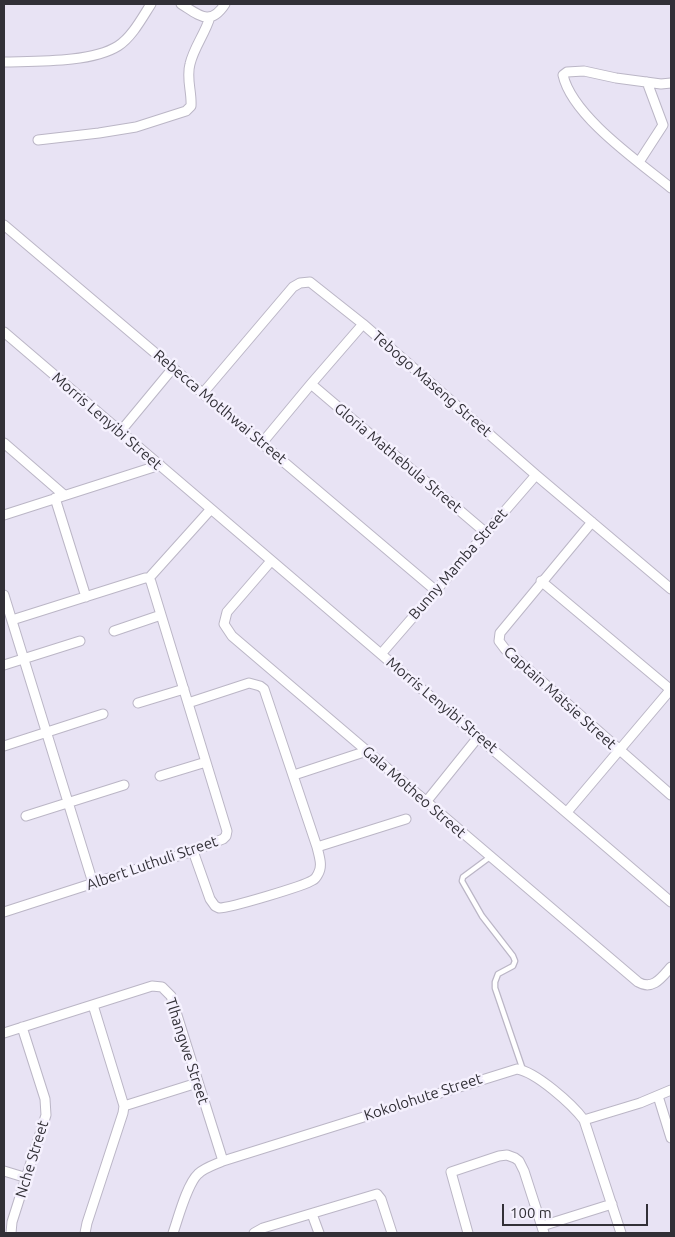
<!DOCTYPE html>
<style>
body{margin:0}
#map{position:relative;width:675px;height:1237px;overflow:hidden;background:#e8e3f4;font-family:Ubuntu,sans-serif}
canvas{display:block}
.frame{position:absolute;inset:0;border:5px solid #323037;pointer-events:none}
.scale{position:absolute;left:502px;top:1204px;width:146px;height:22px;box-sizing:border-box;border:2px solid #323037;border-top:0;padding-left:6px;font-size:15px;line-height:18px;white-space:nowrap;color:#323037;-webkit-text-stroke:4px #f5f1fe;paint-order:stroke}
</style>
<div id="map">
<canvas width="675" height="1237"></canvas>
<div class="frame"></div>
<div class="scale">100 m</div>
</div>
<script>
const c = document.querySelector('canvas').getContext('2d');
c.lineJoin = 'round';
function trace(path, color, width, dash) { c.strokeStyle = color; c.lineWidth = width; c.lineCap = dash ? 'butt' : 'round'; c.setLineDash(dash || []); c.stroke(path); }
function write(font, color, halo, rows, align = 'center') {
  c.font = font + ' Ubuntu,sans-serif'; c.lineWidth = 5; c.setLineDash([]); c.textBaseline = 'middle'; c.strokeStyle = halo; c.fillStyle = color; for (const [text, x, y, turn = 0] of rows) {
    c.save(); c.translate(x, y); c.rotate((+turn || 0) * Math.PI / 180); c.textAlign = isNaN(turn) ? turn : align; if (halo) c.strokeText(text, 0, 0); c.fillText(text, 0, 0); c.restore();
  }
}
const service = new Path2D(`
 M 490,857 L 463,877 L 462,881 L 482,916 L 513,956 L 515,961 L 513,966 L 498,974 L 495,982 L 495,988 L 523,1070`);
const minor = new Path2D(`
 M 181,4 C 199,15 210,27 225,4
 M 4,62 C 35,61 91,63 118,46 C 132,37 142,18 151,4
 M 671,83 L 661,84 L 616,78 L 584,71 L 567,72 L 563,75 C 572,116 639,162 671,188
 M 38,140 L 99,133 L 136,127 L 186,111 L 191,106 C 192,92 186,78 190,64 C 194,47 205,34 210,17
 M 639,162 L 663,125 L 647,82
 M 4,225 L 435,590
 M 4,332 L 671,902
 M 311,384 L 485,532
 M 203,393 L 293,287 L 300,283 L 310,282 L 363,324 L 536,475 L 671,589
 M 120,432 L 173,368
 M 4,443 L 64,495
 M 262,443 L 311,384 L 363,324
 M 55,498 L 86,597
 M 4,515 L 160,465
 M 592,522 L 500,633 L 499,641 L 505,649 L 671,795
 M 271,561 L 227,612 L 224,624 L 232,636 L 638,982 C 653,991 662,977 671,967
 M 149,578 L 211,509
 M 541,581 L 671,690
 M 4,595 L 93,883
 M 114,631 L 161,615
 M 381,654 L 536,475
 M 4,665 L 80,641
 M 138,703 L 184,689
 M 188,703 L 249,683 L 260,686 L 264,689 L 317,847 C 319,856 323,866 318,874 C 317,876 315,879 313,880 C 304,886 230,908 219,908 L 215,906 L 210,899 L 193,851
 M 4,746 L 103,714
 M 294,775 L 367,751
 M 160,776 L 206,762
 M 426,802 L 479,736
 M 567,812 L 671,689
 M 26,816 L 124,785
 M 317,847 L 406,819
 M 4,912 L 193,851 L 223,839 L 226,836 L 227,831 L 151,582 L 149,578 L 145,578 L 12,620
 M 4,1033 L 152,986 L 162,987 L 171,996 L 223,1161
 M 658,1096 L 671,1138
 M 124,1106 L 197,1083
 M 584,1120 L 640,1103 L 671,1090
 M 4,1171 L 27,1178
 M 312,1214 L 319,1233
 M 542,1226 L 612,1204
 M 11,1233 L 12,1222 L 46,1115 L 45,1099 L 22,1027
 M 85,1233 L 87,1223 L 123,1113 L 124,1106 L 93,1005
 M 173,1233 C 178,1219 187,1184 198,1174 C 204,1168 214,1165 223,1161 L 517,1069 C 536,1072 572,1104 584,1120 L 621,1233
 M 254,1233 L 263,1228 L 377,1194 L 381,1199 L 392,1233
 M 468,1233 L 451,1172 L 499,1156 L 507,1155 L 515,1158 L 519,1161 L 524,1171 L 544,1233`);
trace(service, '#bbb6c6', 7);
trace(minor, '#bbb6c6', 11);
trace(service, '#fff', 4.5);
trace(minor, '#fff', 9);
write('15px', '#323037', '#f5f1fe', [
 ["Tebogo Maseng Street",432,384,41],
 ["Rebecca Motlhwai Street",220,407,40],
 ["Morris Lenyibi Street",107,421,41],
 ["Gloria Mathebula Street",398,458,40],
 ["Bunny Mamba Street",458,564,-49],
 ["Captain Matsie Street",560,698,42],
 ["Morris Lenyibi Street",442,705,40],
 ["Gala Motheo Street",414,792,41],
 ["Albert Luthuli Street",152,863,-19],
 ["Tlhangwe Street",187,1051,72],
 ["Kokolohute Street",423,1097,-18],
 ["Nche Street",32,1159,-73]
]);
</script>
